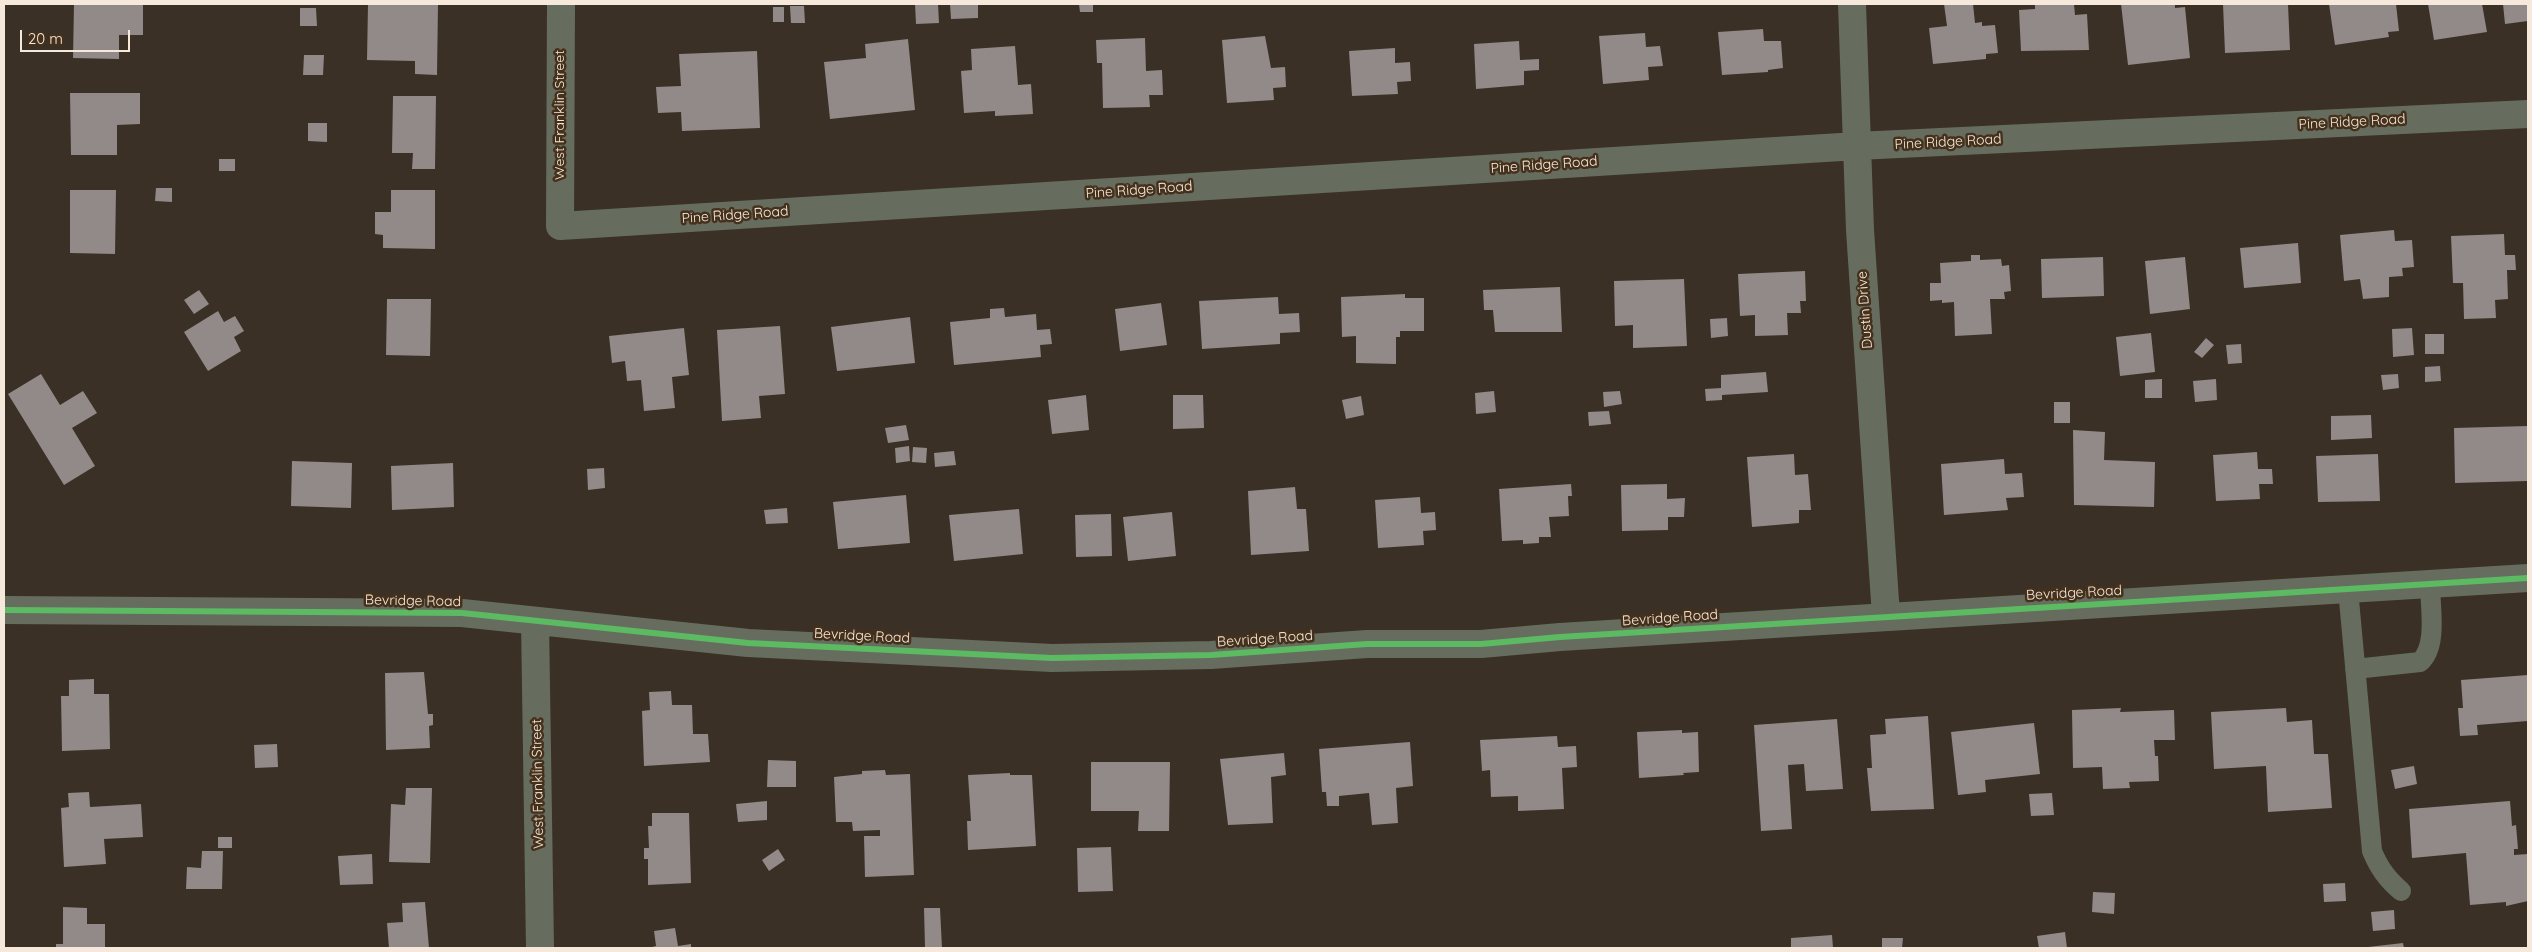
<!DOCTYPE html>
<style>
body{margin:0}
#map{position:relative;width:2532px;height:952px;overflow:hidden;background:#3b3025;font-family:Quicksand,sans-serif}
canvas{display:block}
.frame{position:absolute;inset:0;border:5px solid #f6e9dc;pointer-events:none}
.scale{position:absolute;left:20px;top:30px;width:110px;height:22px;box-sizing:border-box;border:2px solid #f6e9dc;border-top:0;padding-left:6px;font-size:15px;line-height:18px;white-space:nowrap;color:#f6e9dc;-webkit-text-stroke:4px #45311b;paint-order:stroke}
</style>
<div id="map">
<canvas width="2532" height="952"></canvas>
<div class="frame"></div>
<div class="scale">20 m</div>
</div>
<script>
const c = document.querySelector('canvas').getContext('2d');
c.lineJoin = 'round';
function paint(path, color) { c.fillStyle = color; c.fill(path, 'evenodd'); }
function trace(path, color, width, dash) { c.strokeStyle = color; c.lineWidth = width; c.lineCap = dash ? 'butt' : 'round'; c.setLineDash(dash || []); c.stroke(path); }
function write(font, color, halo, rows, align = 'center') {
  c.font = font + ' Quicksand,sans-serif'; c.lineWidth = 5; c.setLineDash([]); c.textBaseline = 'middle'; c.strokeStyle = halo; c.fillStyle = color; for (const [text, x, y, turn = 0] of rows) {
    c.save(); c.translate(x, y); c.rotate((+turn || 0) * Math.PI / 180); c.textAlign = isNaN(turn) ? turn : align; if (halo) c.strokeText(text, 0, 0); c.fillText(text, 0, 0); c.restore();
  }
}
paint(new Path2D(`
 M 74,4 L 143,4 L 143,35 L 119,35 L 119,59 L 73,58 Z
 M 368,4 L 438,4 L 437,75 L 415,74 L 415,61 L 367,60 Z
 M 915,4 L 938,4 L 939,23 L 916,24 Z
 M 950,4 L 978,4 L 978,18 L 951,19 Z
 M 1079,4 L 1093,4 L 1093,12 L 1080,12 Z
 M 1944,4 L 1973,4 L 1975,23 L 1982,22 L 1982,26 L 1995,25 L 1998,53 L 1986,54 L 1986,59 L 1933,64 L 1929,28 L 1947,26 Z
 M 2035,4 L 2074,4 L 2075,15 L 2087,14 L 2089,50 L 2021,51 L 2019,10 L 2035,9 Z
 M 2121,4 L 2175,4 L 2175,8 L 2185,7 L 2190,58 L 2128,65 Z
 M 2223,4 L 2288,4 L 2290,50 L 2225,53 Z
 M 2329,4 L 2396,4 L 2399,31 L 2388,32 L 2389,37 L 2335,45 Z
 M 2428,4 L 2482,4 L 2487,32 L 2434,40 Z
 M 2503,4 L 2528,4 L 2528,21 L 2505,24 Z
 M 790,6 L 804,6 L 805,23 L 791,23 Z
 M 773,7 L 784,7 L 784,22 L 773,22 Z
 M 300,8 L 316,8 L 317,26 L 300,26 Z
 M 1763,29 L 1764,41 L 1781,41 L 1783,68 L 1768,70 L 1768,72 L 1722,75 L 1718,32 Z
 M 1645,33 L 1646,47 L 1660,46 L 1663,66 L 1648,67 L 1649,80 L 1603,84 L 1599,36 Z
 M 1265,36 L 1271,68 L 1285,67 L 1286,87 L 1273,88 L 1274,100 L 1227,103 L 1222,40 Z
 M 1145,38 L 1146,71 L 1162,70 L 1163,95 L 1149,95 L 1150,107 L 1103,108 L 1102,63 L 1097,63 L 1096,40 Z
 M 908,39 L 915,110 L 830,119 L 824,62 L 866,58 L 865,44 Z
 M 1519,41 L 1520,60 L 1539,59 L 1539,70 L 1524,71 L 1524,85 L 1476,89 L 1474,44 Z
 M 1015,46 L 1018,85 L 1031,84 L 1033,114 L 995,116 L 995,111 L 964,113 L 961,71 L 972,70 L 971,49 Z
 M 1395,48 L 1395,63 L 1410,62 L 1411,81 L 1397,82 L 1398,94 L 1352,96 L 1349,51 Z
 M 757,51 L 760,128 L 682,131 L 681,112 L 658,113 L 656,87 L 681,86 L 679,54 Z
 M 304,55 L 324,55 L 323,75 L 303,75 Z
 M 70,93 L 140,93 L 140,124 L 117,125 L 117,155 L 71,155 Z
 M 393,96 L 436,96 L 435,169 L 412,169 L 413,153 L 392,153 Z
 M 308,123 L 327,123 L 327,142 L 308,141 Z
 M 219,159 L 235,159 L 235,171 L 219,171 Z
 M 156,188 L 172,188 L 172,202 L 155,201 Z
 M 70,190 L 116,190 L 115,254 L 70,253 Z
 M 391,190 L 435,190 L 435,249 L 383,248 L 383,235 L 375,234 L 375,212 L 391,212 Z
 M 2394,230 L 2395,241 L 2412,240 L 2414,267 L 2402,268 L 2403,276 L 2389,277 L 2389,297 L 2363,299 L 2360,279 L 2344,281 L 2340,235 Z
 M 2504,234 L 2505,255 L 2515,255 L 2516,270 L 2507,270 L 2508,299 L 2495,300 L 2496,318 L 2464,319 L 2463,283 L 2453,283 L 2451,236 Z
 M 2298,243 L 2301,283 L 2244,288 L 2240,248 Z
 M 1971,255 L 1980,255 L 1980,260 L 2001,259 L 2002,266 L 2009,265 L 2011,291 L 2004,292 L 2005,299 L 1990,299 L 1992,334 L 1955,336 L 1954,302 L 1942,303 L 1942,300 L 1930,301 L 1930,283 L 1941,283 L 1940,263 L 1971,261 Z
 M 2103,257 L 2104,296 L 2042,298 L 2041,259 Z
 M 2185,257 L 2190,309 L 2150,314 L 2145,261 Z
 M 1805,271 L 1806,301 L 1800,301 L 1801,313 L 1787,313 L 1788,335 L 1755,336 L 1755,315 L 1740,316 L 1738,274 Z
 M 1684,279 L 1687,346 L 1633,348 L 1633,325 L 1615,326 L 1614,281 Z
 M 1560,287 L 1562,332 L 1495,332 L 1493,310 L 1484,310 L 1483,290 Z
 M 199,290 L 209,304 L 194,314 L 184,300 Z
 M 1405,294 L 1405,298 L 1424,298 L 1424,331 L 1400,331 L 1400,337 L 1396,337 L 1396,364 L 1356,363 L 1356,336 L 1342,337 L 1341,297 Z
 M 1278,297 L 1279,314 L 1299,313 L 1300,332 L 1280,333 L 1280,344 L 1202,349 L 1199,301 Z
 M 387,299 L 431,299 L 430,356 L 386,355 Z
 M 1161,303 L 1167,345 L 1120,351 L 1115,309 Z
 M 1004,308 L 1005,317 L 1036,314 L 1037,330 L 1050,329 L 1052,344 L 1040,345 L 1041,357 L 954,365 L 950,322 L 990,318 L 990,309 Z
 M 218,311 L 224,322 L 235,316 L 244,331 L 234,337 L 241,351 L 208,371 L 184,332 Z
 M 910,317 L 915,363 L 837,371 L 831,327 Z
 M 1727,318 L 1728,336 L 1711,338 L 1710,319 Z
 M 780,326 L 785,394 L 759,396 L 761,418 L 722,421 L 717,330 Z
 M 684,328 L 689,375 L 672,377 L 675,408 L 644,411 L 641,380 L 627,381 L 625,361 L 612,363 L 609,336 Z
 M 2412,328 L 2414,355 L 2393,357 L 2392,329 Z
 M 2151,333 L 2155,372 L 2120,376 L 2116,337 Z
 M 2425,334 L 2444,334 L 2444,354 L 2425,354 Z
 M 2206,338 L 2214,345 L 2202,358 L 2194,352 Z
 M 2241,344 L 2242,363 L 2228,364 L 2226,345 Z
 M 2440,366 L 2441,381 L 2425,382 L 2425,367 Z
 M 1766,372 L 1768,392 L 1722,395 L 1722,400 L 1706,401 L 1705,389 L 1721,388 L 1721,375 Z
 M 41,374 L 60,405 L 83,391 L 97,413 L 72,428 L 95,466 L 64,485 L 8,394 Z
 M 2398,374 L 2399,388 L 2383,390 L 2381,375 Z
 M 2162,379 L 2162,398 L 2145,398 L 2145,380 Z
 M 2216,379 L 2217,400 L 2195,402 L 2193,381 Z
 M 1494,391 L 1496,412 L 1476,414 L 1475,393 Z
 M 1620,391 L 1622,404 L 1604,407 L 1603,392 Z
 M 1086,395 L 1089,430 L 1052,434 L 1048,400 Z
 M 1173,395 L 1203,395 L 1204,428 L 1173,429 Z
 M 1361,396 L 1364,415 L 1346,419 L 1342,400 Z
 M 2054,402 L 2070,402 L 2070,423 L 2054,423 Z
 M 1609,411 L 1611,424 L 1589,426 L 1588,412 Z
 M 2371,415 L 2372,438 L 2331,440 L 2331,416 Z
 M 906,425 L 909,440 L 888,443 L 885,428 Z
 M 2528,426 L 2528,481 L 2455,483 L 2454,428 Z
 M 2073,430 L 2105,432 L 2104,460 L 2155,462 L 2154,507 L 2074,505 Z
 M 909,446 L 910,461 L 896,463 L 895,448 Z
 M 913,447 L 927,448 L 926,463 L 912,462 Z
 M 954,451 L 956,465 L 935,467 L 934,453 Z
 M 2257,452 L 2258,469 L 2272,469 L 2273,484 L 2259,484 L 2260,499 L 2216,501 L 2213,455 Z
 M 1794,454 L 1795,475 L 1808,474 L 1811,510 L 1799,510 L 1799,523 L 1752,527 L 1747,457 Z
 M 2378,454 L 2380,501 L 2318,502 L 2316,456 Z
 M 2004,459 L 2005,474 L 2022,473 L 2024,497 L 2006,498 L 2008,510 L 1944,515 L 1941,464 Z
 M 292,461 L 352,463 L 351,508 L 291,506 Z
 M 453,463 L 454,507 L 392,510 L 391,466 Z
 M 604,468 L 605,488 L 588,490 L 587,469 Z
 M 1571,484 L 1572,496 L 1568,496 L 1569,516 L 1549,517 L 1551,537 L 1539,537 L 1539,543 L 1523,544 L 1523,540 L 1502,541 L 1499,489 Z
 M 1667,484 L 1667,499 L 1685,498 L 1684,517 L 1668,517 L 1668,530 L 1622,531 L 1621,485 Z
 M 1295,487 L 1297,509 L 1306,509 L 1309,551 L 1251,555 L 1248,491 Z
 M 906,495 L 910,543 L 838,549 L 833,502 Z
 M 1420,497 L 1421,513 L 1435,512 L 1436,530 L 1423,531 L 1424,545 L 1378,548 L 1375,500 Z
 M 787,508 L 788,523 L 766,524 L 764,510 Z
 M 1019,509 L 1023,554 L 954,561 L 949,515 Z
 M 1172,512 L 1176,556 L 1128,561 L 1123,517 Z
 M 1111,514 L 1112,556 L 1076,557 L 1075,515 Z
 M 424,672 L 428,714 L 433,714 L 433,725 L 429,726 L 430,748 L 386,750 L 385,673 Z
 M 2528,675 L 2528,721 L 2477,725 L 2478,735 L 2460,736 L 2458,708 L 2463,708 L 2461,680 Z
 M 94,679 L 94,694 L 109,694 L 110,749 L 62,751 L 61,696 L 69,696 L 69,680 Z
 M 671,691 L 672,705 L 692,705 L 693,734 L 708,734 L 710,762 L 644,766 L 642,711 L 650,710 L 649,692 Z
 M 2121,708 L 2120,712 L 2174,710 L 2175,740 L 2154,740 L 2155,756 L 2158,756 L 2159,781 L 2129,782 L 2130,788 L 2103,789 L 2102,767 L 2073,768 L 2072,710 Z
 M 2286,708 L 2287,722 L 2312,720 L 2314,754 L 2328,754 L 2332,808 L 2268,812 L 2266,766 L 2214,769 L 2211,712 Z
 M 1928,716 L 1934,809 L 1871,811 L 1867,768 L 1872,768 L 1870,735 L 1886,734 L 1885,719 Z
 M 1837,719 L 1843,789 L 1806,791 L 1804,764 L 1788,765 L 1792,829 L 1761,831 L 1754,725 Z
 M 2034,723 L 2040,774 L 1985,780 L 1986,792 L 1958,795 L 1951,732 Z
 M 1682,730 L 1682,733 L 1698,732 L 1699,772 L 1683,773 L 1684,775 L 1639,778 L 1637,732 Z
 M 1557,736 L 1558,747 L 1576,746 L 1577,767 L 1562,768 L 1564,809 L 1518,811 L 1518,796 L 1491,797 L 1490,770 L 1482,771 L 1480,740 Z
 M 1410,742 L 1413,786 L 1396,788 L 1398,823 L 1372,825 L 1369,793 L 1339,796 L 1339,806 L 1327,806 L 1326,792 L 1322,792 L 1319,749 Z
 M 277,744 L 278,767 L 255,768 L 254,745 Z
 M 1284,753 L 1286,775 L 1271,777 L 1273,823 L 1228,825 L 1220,759 Z
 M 768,760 L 796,761 L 796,787 L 767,787 Z
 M 1091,762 L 1170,762 L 1169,831 L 1138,831 L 1139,811 L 1091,811 Z
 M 2414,766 L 2417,784 L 2395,789 L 2391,770 Z
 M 885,770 L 886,775 L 910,774 L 914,875 L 865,877 L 864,836 L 880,836 L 880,830 L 853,831 L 852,822 L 836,822 L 834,777 L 862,774 L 862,771 Z
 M 1010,773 L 1010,775 L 1032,775 L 1036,846 L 968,850 L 967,821 L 971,821 L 968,775 Z
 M 406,788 L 432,788 L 430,863 L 389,862 L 391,804 L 405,805 Z
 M 89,792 L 90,807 L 141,804 L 143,837 L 104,839 L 106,864 L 64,867 L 61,808 L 69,807 L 68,793 Z
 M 2052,793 L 2054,815 L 2031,816 L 2029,794 Z
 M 767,801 L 767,820 L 738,822 L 736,804 Z
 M 2510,801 L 2512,826 L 2516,825 L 2518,849 L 2514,849 L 2514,855 L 2528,854 L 2528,901 L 2506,906 L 2506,902 L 2470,905 L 2466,853 L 2412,858 L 2409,809 Z
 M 652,813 L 689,813 L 691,883 L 648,885 L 648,859 L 644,859 L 644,848 L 649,848 L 648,826 L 652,826 Z
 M 218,837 L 232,837 L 232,848 L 218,848 Z
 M 1111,847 L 1113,891 L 1078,892 L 1077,848 Z
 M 778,849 L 785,860 L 769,871 L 762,860 Z
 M 202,851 L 223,851 L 222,889 L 186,889 L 187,867 L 201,868 Z
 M 372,854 L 373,884 L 340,885 L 338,856 Z
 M 2345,883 L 2346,901 L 2324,902 L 2323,884 Z
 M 2093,892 L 2115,893 L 2114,914 L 2092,912 Z
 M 425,902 L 429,948 L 389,948 L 387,923 L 403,922 L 402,903 Z
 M 63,907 L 87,908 L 87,924 L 105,924 L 105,948 L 56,948 L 56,944 L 63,944 Z
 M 924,908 L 940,908 L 942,948 L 925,948 Z
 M 2394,910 L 2395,929 L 2373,931 L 2371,912 Z
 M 675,928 L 678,946 L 691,944 L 691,948 L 648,948 L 656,946 L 654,931 Z
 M 2065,932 L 2067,948 L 2039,948 L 2037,936 Z
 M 1832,935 L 1833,948 L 1791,948 L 1791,938 Z
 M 1882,938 L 1903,938 L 1902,948 L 1882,948 Z
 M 2403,943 L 2404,948 L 2368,948 L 2368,947 Z`), '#928989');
trace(new Path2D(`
 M 2348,589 L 2372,851 C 2379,868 2387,879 2401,891
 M 2355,669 L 2420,662 C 2438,646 2430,607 2430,584`), '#666d5f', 20);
trace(new Path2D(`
 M 561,4 L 560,226 L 1857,146 L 2528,114
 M 1852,4 L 1860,230 L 1886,616
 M 4,610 L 462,613 L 748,643 L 1052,658 L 1211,655 L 1367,644 L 1481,644 L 1560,637 L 2528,578
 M 535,621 L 540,948`), '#666d5f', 28);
trace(new Path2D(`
 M 4,610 L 462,613 L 748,643 L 1052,658 L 1211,655 L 1367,644 L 1481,644 L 1560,637 L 2528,578`), '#5cba63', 6);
write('14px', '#f6e9dc', '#45311b', [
 ["West Franklin Street",560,115,-90],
 ["Pine Ridge Road",2352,122,-3],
 ["Pine Ridge Road",1948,142,-3],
 ["Pine Ridge Road",1544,165,-4],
 ["Pine Ridge Road",1139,190,-4],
 ["Pine Ridge Road",735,215,-4],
 ["Dustin Drive",1865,310,-94],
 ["Bevridge Road",2074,593,-3],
 ["Bevridge Road",413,601,1],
 ["Bevridge Road",1670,618,-4],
 ["Bevridge Road",862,636,3],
 ["Bevridge Road",1265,639,-4],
 ["West Franklin Street",538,784,-91]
]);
</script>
